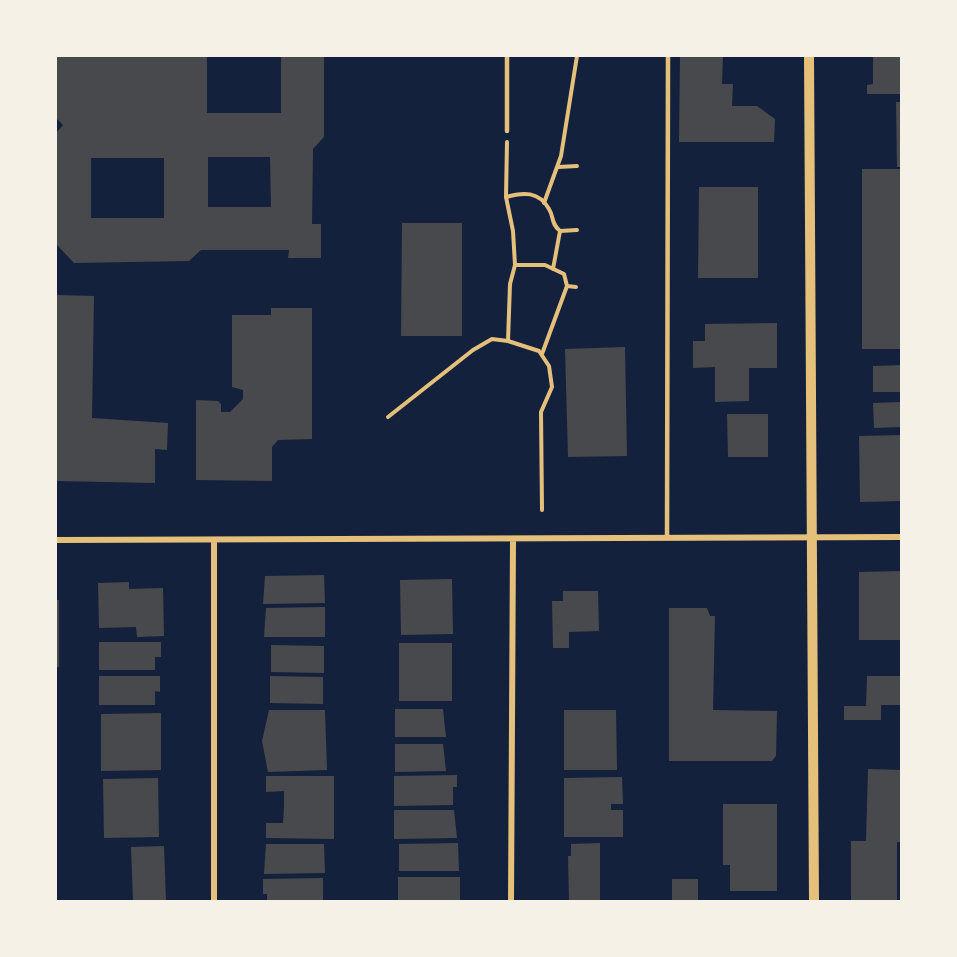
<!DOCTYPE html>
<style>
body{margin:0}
#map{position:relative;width:957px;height:957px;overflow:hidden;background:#14213d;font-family:Poppins,sans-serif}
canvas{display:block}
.frame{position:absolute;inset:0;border:57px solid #f6f1e7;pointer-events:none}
</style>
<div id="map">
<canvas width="957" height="957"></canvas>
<div class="frame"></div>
</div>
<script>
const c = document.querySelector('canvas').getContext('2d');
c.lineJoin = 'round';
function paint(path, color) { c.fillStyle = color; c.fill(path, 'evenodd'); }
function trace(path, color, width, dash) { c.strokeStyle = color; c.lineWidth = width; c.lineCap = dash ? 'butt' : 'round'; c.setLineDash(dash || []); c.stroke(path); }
paint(new Path2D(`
 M 56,56 L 207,56 L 207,113 L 281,113 L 281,56 L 324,56 L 324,137 L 313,149 L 312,224 L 321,224 L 321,258 L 288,258 L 289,250 L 201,250 L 189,261 L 74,263 L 56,244 L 56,133 L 63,125 L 56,118 ZM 208,157 L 270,157 L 271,207 L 208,207 ZM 91,158 L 164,158 L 164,218 L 91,218 Z
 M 680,56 L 723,56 L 722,84 L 733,84 L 732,106 L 757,106 L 775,119 L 774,142 L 679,142 Z
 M 873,56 L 902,56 L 902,94 L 867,94 L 867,85 L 873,84 Z
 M 896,102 L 902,102 L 902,167 L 897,167 Z
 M 862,169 L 902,169 L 902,349 L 862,349 Z
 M 699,187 L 758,187 L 758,278 L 698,278 Z
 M 402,223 L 462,223 L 462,336 L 401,336 Z
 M 56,295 L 94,296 L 92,418 L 168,423 L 167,450 L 155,449 L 155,483 L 56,481 Z
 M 271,308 L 312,308 L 312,439 L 278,440 L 272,447 L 272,481 L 196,480 L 196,400 L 218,401 L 221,404 L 221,412 L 230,412 L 243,399 L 243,390 L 232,387 L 232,315 L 271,315 Z
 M 777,323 L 777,368 L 749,368 L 749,401 L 715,402 L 715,367 L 693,368 L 693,341 L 705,341 L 705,324 Z
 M 625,347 L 627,456 L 568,457 L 565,349 Z
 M 902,365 L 902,392 L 873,392 L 873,366 Z
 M 902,402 L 902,427 L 874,428 L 873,403 Z
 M 727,414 L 768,414 L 768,457 L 728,457 Z
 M 902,435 L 902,501 L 860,502 L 859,436 Z
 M 902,571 L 902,640 L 859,640 L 859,572 Z
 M 324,575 L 325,603 L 263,604 L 265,576 Z
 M 452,579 L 453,634 L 401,635 L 400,580 Z
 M 129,582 L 129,589 L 163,588 L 164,636 L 137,637 L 136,627 L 99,628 L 98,583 Z
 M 563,591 L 598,591 L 599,631 L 569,632 L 569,648 L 553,648 L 552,601 L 563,601 Z
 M 56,600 L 59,600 L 59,667 L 56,667 Z
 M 325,607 L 325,637 L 264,637 L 266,608 Z
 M 669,608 L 707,608 L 710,616 L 715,616 L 713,710 L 777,711 L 776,756 L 772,761 L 669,761 Z
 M 99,642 L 161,642 L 161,657 L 155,657 L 155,670 L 99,670 Z
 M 399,643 L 452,643 L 452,701 L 399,701 Z
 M 271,645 L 324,646 L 324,673 L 271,672 Z
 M 99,676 L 160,676 L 160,692 L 155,691 L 155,705 L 99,705 Z
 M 270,676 L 323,677 L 323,704 L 270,703 Z
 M 867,676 L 902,676 L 902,705 L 881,705 L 881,720 L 844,720 L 844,706 L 866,706 Z
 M 395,709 L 443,709 L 446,737 L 395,737 Z
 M 269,710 L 325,710 L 327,770 L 268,772 L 262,741 Z
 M 564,710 L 616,710 L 617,770 L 564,770 Z
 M 161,713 L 161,770 L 101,771 L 101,714 Z
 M 395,744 L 443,744 L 446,771 L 395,772 Z
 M 868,769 L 902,770 L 902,842 L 897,842 L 897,902 L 851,902 L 851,841 L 866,841 Z
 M 457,775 L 457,787 L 453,787 L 453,805 L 394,806 L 394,776 Z
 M 266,776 L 334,776 L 334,839 L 266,838 L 266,823 L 283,823 L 284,807 L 284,791 L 266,792 Z
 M 622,777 L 623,804 L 611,804 L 611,810 L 623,810 L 623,837 L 564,837 L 564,778 Z
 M 158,778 L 159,837 L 104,838 L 103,779 Z
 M 723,804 L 777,804 L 777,891 L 730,891 L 730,865 L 723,865 Z
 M 394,810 L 454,810 L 457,838 L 394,839 Z
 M 458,843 L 459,871 L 399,871 L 399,844 Z
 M 600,843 L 600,902 L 569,902 L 568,856 L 571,856 L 571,844 Z
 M 266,844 L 324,844 L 325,873 L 264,874 Z
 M 164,846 L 166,902 L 133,902 L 131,847 Z
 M 398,877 L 460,877 L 460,902 L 398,902 Z
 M 323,878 L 323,902 L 267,902 L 267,894 L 263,894 L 263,879 Z
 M 672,879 L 698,879 L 698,902 L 672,902 Z`), '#48494c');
trace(new Path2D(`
 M 507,142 L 506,197 L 513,231 L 515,265 L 510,284 L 508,341
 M 558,167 L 577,166
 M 506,197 C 523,192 539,191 549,209 C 554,217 551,224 560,231 L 577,230
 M 544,203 L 561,156 L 577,56
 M 515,265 L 545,265 L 564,274 L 567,286 L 542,354
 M 553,269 L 560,231
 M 567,286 L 576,287
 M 388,417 L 473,350 L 492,339 L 508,341 L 539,351 L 549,366 L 552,387 L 541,412 L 542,510`), '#e5c07b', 4);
trace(new Path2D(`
 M 507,56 L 507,131
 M 667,538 L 668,56`), '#e5c07b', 4.5);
trace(new Path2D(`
 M 56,540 L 902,537
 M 214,541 L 214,902
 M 511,902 L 513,540`), '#e5c07b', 6);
trace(new Path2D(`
 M 809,56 L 814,902`), '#e5c07b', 10);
</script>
